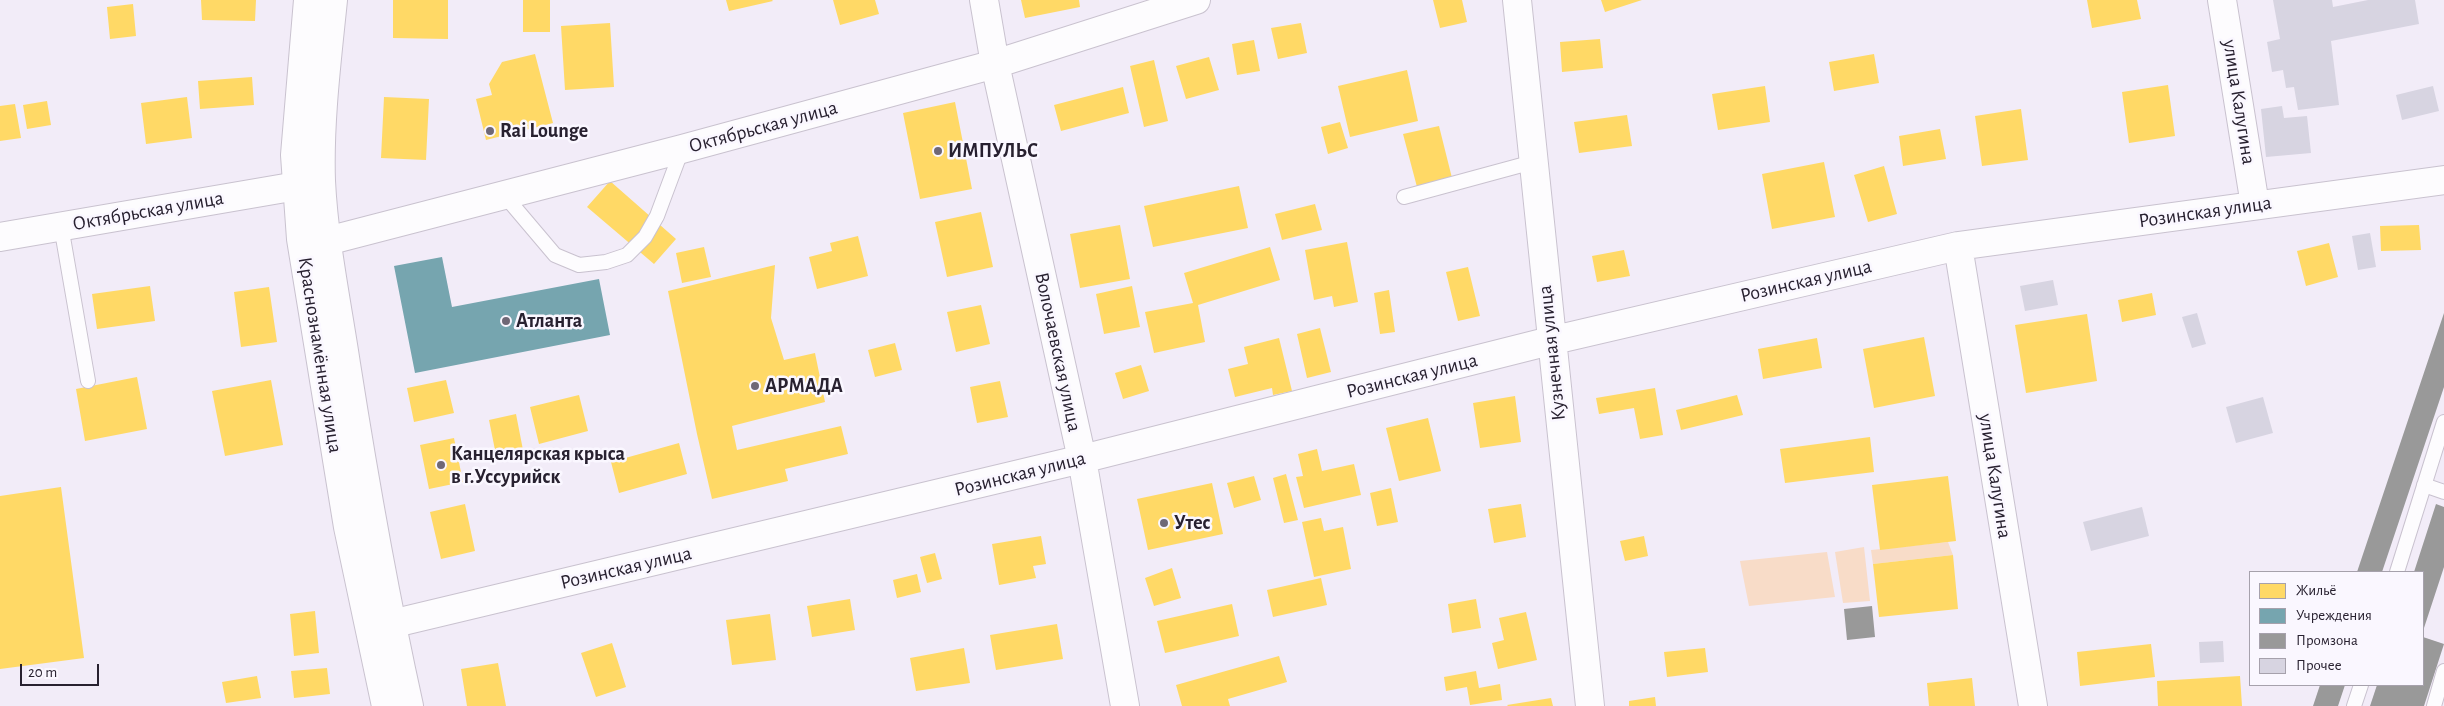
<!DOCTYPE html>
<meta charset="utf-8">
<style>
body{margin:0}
#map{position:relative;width:2444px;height:706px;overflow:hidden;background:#f2ecf8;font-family:"Alegreya Sans",sans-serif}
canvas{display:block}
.legend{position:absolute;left:2249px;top:571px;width:175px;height:115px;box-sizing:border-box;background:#faf7ff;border:1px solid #a6a1ac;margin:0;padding:6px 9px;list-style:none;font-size:15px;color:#282130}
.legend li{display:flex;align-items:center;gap:10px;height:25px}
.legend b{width:25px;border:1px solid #a6a1ac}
.scale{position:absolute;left:20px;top:664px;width:79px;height:22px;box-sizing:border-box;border:2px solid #282130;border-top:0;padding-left:6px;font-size:15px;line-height:18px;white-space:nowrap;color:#282130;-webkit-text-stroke:4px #faf7ff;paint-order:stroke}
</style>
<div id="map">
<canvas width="2444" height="706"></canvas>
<ul class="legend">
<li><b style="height:14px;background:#ffd966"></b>Жильё</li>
<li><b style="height:14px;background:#76a5af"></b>Учреждения</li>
<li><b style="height:14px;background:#999"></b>Промзона</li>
<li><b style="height:14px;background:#d7d4e1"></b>Прочее</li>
</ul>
<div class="scale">20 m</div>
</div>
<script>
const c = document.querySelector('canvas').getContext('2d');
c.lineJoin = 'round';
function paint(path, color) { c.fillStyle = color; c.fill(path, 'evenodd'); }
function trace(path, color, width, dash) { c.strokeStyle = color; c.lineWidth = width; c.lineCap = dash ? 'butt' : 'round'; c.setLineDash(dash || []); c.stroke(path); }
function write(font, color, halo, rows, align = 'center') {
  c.font = font + ' "Alegreya Sans",sans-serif'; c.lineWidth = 5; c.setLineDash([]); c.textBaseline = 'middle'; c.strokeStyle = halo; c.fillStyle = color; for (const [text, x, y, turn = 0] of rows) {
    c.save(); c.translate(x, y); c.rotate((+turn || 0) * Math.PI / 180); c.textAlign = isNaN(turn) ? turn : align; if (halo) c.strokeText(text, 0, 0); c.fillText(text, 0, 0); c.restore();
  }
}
paint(new Path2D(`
 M 1948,542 L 1953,555 L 1873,564 L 1871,550 Z
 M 1864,547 L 1870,601 L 1843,603 L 1835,552 Z
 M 1827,552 L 1835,597 L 1749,606 L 1740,561 Z`), '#f8dcc8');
paint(new Path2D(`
 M 201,0 L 256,0 L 255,21 L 202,20 Z
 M 393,0 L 448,0 L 448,39 L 393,38 Z
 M 523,0 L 550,0 L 550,32 L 523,32 Z
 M 726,0 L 772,0 L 773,1 L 729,11 Z
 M 833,0 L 875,0 L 879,14 L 840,25 Z
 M 1021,0 L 1079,0 L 1080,7 L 1025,18 Z
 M 1433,0 L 1462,0 L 1467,22 L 1440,28 Z
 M 1601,0 L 1642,0 L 1605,12 Z
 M 2087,0 L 2137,0 L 2141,19 L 2092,28 Z
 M 133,4 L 136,36 L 110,39 L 107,7 Z
 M 610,23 L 614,87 L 565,90 L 561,26 Z
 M 1301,23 L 1307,53 L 1278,59 L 1271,28 Z
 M 1600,39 L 1603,68 L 1562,72 L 1560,42 Z
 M 1254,40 L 1260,71 L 1237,75 L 1232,44 Z
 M 535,54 L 553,123 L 486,140 L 476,99 L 492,95 L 489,84 L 502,62 Z
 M 1874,54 L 1879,83 L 1834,91 L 1829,62 Z
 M 1209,57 L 1219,90 L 1186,99 L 1176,66 Z
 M 1154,60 L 1168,121 L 1144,127 L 1130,66 Z
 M 1407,70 L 1418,121 L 1350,137 L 1338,86 Z
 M 252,77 L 254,105 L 200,109 L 198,81 Z
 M 2168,85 L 2175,136 L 2129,143 L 2122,92 Z
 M 1765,86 L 1770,122 L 1718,130 L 1712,94 Z
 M 1123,87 L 1129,113 L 1061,131 L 1054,105 Z
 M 187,97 L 192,138 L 146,144 L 141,103 Z
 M 384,97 L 429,99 L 426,160 L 381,158 Z
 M 47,101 L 51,125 L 27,129 L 23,105 Z
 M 955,102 L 972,189 L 920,199 L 903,113 Z
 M 15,104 L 21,138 L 0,141 L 0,106 Z
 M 2021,109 L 2028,160 L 1982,166 L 1975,116 Z
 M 1627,115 L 1632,146 L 1579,153 L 1574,122 Z
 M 1340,122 L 1348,148 L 1328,154 L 1321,127 Z
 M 1439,126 L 1452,178 L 1417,187 L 1403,134 Z
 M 1940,129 L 1946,159 L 1903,166 L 1899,136 Z
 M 1824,162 L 1835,217 L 1772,229 L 1762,174 Z
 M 1884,166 L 1897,214 L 1868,222 L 1854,175 Z
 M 610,181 L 676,239 L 654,264 L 587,207 Z
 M 1239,186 L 1248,228 L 1153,247 L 1144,206 Z
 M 1315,204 L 1322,230 L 1282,240 L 1275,214 Z
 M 981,212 L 993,267 L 947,277 L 935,222 Z
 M 1120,225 L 1130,279 L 1080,288 L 1070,234 Z
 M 2419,225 L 2421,250 L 2381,251 L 2380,226 Z
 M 858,236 L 868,276 L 817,289 L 809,257 L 832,251 L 830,243 Z
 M 1347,242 L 1358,302 L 1334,307 L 1332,296 L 1314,300 L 1305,250 Z
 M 2329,243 L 2338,277 L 2306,286 L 2297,251 Z
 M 704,247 L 711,277 L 682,283 L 676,253 Z
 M 1270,247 L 1280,280 L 1198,305 L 1205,342 L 1154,353 L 1145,312 L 1193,303 L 1184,273 Z
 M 1624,250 L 1630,276 L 1597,282 L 1592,256 Z
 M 775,265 L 771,318 L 784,360 L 815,353 L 825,402 L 732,426 L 737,450 L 841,426 L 848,454 L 785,469 L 788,481 L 712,499 L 697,434 L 668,291 Z
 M 1468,267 L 1480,316 L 1458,321 L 1446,272 Z
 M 150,286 L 155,321 L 97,329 L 92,294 Z
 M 1132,286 L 1140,327 L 1104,334 L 1096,294 Z
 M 269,287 L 277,342 L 241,347 L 234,292 Z
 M 1389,290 L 1395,332 L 1380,334 L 1374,293 Z
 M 2152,293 L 2156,315 L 2122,322 L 2118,300 Z
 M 981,305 L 990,344 L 956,352 L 947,312 Z
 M 2087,314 L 2097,381 L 2026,393 L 2015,325 Z
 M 1320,328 L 1331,372 L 1307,378 L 1297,334 Z
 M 1924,337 L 1935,396 L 1874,408 L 1863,349 Z
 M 1279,338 L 1292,391 L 1273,395 L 1272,388 L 1235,397 L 1228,369 L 1248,364 L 1244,347 Z
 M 1817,338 L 1822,368 L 1763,379 L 1758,349 Z
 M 895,343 L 902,370 L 875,377 L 868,350 Z
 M 1141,365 L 1149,391 L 1123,399 L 1115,373 Z
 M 137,377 L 147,429 L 85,441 L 76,389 Z
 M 271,380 L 283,445 L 225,456 L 212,391 Z
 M 446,380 L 454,413 L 414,422 L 407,388 Z
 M 1000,381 L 1008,417 L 977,423 L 970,387 Z
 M 1655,388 L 1663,435 L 1640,439 L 1634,408 L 1599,414 L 1596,398 Z
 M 579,395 L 588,431 L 539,444 L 530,407 Z
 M 1737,395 L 1743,415 L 1681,430 L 1676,410 Z
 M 1515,396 L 1521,442 L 1480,448 L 1473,403 Z
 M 516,414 L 523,450 L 496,455 L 489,420 Z
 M 1428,418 L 1441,471 L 1399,481 L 1386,428 Z
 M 1870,437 L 1874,472 L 1785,483 L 1780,449 Z
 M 454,438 L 463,482 L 429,489 L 420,445 Z
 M 679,443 L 687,474 L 619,493 L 611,462 Z
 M 1317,449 L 1322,471 L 1354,464 L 1361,495 L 1304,508 L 1296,477 L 1303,476 L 1298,454 Z
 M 1286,474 L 1298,520 L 1284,523 L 1273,478 Z
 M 1254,476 L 1261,500 L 1234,508 L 1227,483 Z
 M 1948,476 L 1956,541 L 1880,550 L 1872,485 Z
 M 1212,483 L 1223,534 L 1148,550 L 1137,499 Z
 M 61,487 L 84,658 L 0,669 L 0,496 Z
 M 1391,488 L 1398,522 L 1377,526 L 1370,493 Z
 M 465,504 L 475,551 L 441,559 L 430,512 Z
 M 1521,504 L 1526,537 L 1494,543 L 1488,509 Z
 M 1321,518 L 1324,531 L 1343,527 L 1351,569 L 1314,577 L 1302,522 Z
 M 1041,536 L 1046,564 L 1033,566 L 1036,578 L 999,585 L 992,544 Z
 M 1644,536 L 1648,556 L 1625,561 L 1620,541 Z
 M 935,553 L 942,579 L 927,583 L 920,557 Z
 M 1953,555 L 1958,609 L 1879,617 L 1873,564 Z
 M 1172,568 L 1181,598 L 1154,606 L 1145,578 Z
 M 917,574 L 921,592 L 897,598 L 893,580 Z
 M 1321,578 L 1327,605 L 1273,617 L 1267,590 Z
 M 850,599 L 855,630 L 812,637 L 807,606 Z
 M 1476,599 L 1481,628 L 1452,633 L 1448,604 Z
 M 1232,604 L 1239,636 L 1165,653 L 1157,621 Z
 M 315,611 L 319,653 L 294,656 L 290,614 Z
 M 1526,612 L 1537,660 L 1498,669 L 1492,643 L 1504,640 L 1499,618 Z
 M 770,614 L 776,660 L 732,665 L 726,620 Z
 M 1057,624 L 1063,659 L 996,670 L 990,635 Z
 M 612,643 L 626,687 L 596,697 L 581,653 Z
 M 2151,644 L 2155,677 L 2080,686 L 2077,652 Z
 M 964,648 L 970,683 L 916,691 L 910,658 Z
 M 1705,648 L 1708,672 L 1667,677 L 1664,652 Z
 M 1279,656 L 1287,682 L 1228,699 L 1230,706 L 1182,706 L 1176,685 Z
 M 498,663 L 506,706 L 467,706 L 461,669 Z
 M 327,668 L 330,694 L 294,698 L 291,671 Z
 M 1476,671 L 1479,688 L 1500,684 L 1502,700 L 1470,705 L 1467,687 L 1446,691 L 1444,677 Z
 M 257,676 L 261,698 L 226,703 L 222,682 Z
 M 2240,676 L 2242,706 L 2158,706 L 2157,681 Z
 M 1972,678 L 1975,706 L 1929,706 L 1927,683 Z
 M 1655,697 L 1656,706 L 1629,706 L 1629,701 Z
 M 1551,698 L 1553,706 L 1508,706 L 1507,705 Z`), '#ffd966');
paint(new Path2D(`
 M 442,257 L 452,307 L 599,279 L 610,335 L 415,373 L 394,266 Z`), '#76a5af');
paint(new Path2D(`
 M 2444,313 L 2444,387 L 2382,572 L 2357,572 Z
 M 2436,504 L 2444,507 L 2444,567 L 2423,631 L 2423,572 L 2414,572 Z
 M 1872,606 L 1875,637 L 1847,640 L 1844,609 Z
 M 2423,637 L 2444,644 L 2424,706 L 2370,706 L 2377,685 L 2423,685 Z
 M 2320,685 L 2345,685 L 2338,706 L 2313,706 Z`), '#999');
paint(new Path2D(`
 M 2273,0 L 2332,0 L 2333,7 L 2368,0 L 2415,0 L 2419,24 L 2331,41 L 2339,105 L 2298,110 L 2294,87 L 2286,88 L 2283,70 L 2272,72 L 2267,42 L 2280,39 Z
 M 2433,86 L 2439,111 L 2402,120 L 2396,95 Z
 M 2282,106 L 2284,118 L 2307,116 L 2311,153 L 2266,157 L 2261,109 Z
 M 2370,233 L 2376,267 L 2358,270 L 2352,236 Z
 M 2053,280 L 2058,305 L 2025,311 L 2020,286 Z
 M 2197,313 L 2206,344 L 2192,348 L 2182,317 Z
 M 2263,397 L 2273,433 L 2236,443 L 2226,407 Z
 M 2142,507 L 2149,536 L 2091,551 L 2083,522 Z
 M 2223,641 L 2224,662 L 2200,663 L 2199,642 Z`), '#d7d4e1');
const lane = new Path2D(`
 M 505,196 L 555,255 L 579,265 L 606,262 L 627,255 L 645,237 L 657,216 L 682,149
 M 1404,197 L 1533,162
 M 61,226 L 88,381
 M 2424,485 L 2444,492
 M 2397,572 L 2444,422
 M 2354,706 L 2361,685
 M 2434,706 L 2444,671`);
const street = new Path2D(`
 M 984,0 L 995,64 L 1082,459 L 1125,706
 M 1517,0 L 1590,706
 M 2222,0 L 2255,205
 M 327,241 L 682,149 L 995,64 L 1196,0
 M 1958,246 L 2033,706
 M 391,624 L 1082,459 L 1550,341 L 1958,246 L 2444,180`);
const secondary = new Path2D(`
 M 0,237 L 297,186`);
const highway = new Path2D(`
 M 308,0 L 295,155 L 301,239 L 348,527 L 386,706
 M 333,0 C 327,59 319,122 321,181 C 324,242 337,304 346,364 C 364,479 384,593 409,706`);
trace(lane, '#c9c2cf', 16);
trace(street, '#c9c2cf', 30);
trace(secondary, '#c9c2cf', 30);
trace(highway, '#c9c2cf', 30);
trace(lane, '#fdfcfe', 14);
trace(street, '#fdfcfe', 28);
trace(secondary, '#fdfcfe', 28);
trace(highway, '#fdfcfe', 28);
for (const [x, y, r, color] of [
 [490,131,5,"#6f6876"],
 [938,151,5,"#6f6876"],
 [506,321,5,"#6f6876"],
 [755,386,5,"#6f6876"],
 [441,465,5,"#6f6876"],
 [1164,523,5,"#6f6876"]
]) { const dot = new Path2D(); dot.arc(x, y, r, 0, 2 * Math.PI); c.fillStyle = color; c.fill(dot); trace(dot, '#faf7ff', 2); }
write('20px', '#282130', '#faf7ff', [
 ["улица Калугина",2239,102,81],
 ["Октябрьская улица",763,127,-15],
 ["Октябрьская улица",148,211,-10],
 ["Розинская улица",2205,212,-8],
 ["Розинская улица",1806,281,-13],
 ["Волочаевская улица",1058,352,78],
 ["Кузнечная улица",1552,353,-96],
 ["Краснознамённая улица",320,355,81],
 ["Розинская улица",1412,376,-14],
 ["Розинская улица",1020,474,-14],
 ["улица Калугина",1995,476,81],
 ["Розинская улица",626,568,-13]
]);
write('bold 20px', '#282130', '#faf7ff', [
 ["Rai Lounge",500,131],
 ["ИМПУЛЬС",948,151],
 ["Атланта",516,321],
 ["АРМАДА",765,386],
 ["Канцелярская крыса",451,454],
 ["в г.Уссурийск",451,477],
 ["Утес",1174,523]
], 'left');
</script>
